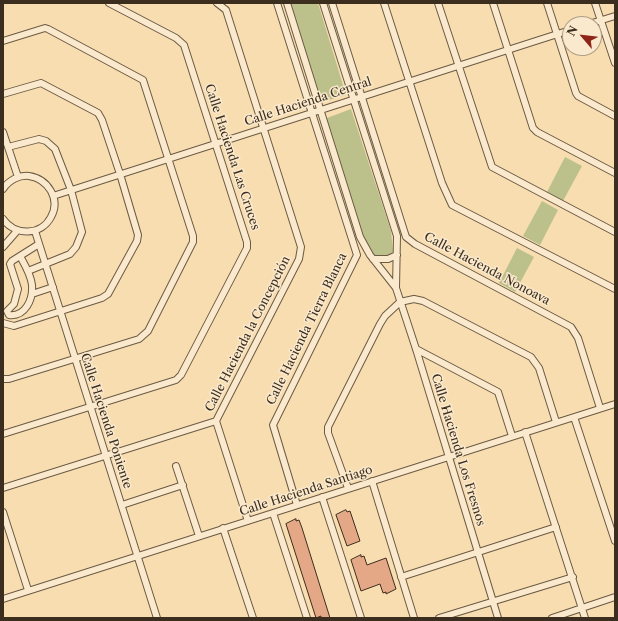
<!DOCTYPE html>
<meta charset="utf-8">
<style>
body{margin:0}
#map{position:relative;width:618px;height:621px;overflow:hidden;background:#f8ddb1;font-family:"Libre Caslon Text",serif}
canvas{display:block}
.frame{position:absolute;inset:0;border:4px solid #3c2e1f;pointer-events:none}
.north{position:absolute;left:562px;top:16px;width:40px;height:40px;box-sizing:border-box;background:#fae9cc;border:1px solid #ae9e87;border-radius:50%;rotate:298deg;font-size:11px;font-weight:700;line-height:16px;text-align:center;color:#3c2e1f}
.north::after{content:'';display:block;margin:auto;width:14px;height:18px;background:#8f2418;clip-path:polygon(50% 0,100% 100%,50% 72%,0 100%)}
</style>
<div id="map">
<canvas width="618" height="621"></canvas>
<div class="frame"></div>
<div class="north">N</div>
</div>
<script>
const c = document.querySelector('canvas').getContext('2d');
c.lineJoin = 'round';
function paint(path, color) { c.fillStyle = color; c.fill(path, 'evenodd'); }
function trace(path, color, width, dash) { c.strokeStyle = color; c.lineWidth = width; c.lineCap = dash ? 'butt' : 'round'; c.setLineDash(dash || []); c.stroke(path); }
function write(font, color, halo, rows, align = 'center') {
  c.font = font + ' "Libre Caslon Text",serif'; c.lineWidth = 3; c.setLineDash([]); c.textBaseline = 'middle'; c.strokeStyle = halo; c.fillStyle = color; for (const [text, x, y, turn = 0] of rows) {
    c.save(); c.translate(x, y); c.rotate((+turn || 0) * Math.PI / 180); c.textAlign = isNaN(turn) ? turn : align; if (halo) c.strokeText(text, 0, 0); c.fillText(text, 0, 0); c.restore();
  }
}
paint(new Path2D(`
 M 289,3 L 318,3 L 346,95 L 322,102 Z
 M 351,109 L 391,231 L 393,251 L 389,258 L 374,256 L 365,244 L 326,121 L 327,118 Z
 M 565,157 L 582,166 L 563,201 L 547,192 Z
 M 542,201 L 558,210 L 540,245 L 523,236 Z
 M 517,248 L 534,257 L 515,292 L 499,283 Z`), '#bcc18c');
const building = new Path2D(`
 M 346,510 L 347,512 L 350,511 L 360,541 L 347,546 L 336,515 Z
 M 296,519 L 296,521 L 299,520 L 302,528 L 330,618 L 321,618 L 321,616 L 316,618 L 286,524 Z
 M 361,555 L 361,557 L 364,556 L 367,565 L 386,558 L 396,589 L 386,594 L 386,592 L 383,593 L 380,584 L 361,591 L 351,560 Z`);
paint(building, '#e4a887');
trace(building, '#3c2e1f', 1);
const minor = new Path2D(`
 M 277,3 L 357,255 L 273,425 L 297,505
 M 287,3 L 360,237 L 370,255 L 396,288
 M 323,3 L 397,236 L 396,288 L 416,349 L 498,618
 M 332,3 L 406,237 L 415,244 L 571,327 L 578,338 L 600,408
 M 384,3 L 442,183 L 452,205 L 615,289
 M 438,3 L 492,167 L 615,232
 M 493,3 L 533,128 L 537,132 L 615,173
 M 547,3 L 576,93 L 578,96 L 615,116
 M 595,3 L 615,63
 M 589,24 L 615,16
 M 3,41 L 45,28 L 48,29 L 143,80 L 193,236 L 193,242 L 148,331 L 139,339 L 9,379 L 3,379
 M 3,94 L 41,83 L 98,113 L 102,120 L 120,174 L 138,235 L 137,241 L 108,294 L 102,298 L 14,326 L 3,323
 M 3,132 L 18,177
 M 8,147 L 39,139 L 46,141 L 55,149 L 71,190 L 82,232 L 76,247 L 70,254 L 28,271
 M 3,189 C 9,180 19,175 29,176 C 48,179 61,199 51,217 C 41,236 15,236 3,219
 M 53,196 L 570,30
 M 35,231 L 157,618
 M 3,247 L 17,231
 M 20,256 C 25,265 31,275 32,285 C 33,300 25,317 9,315 L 7,311 L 14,304 L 18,289 L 10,264 L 12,261 L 39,244
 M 373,259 L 388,259 L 397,255
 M 32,294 L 53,287
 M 416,349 L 498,392 L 512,436
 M 574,417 L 615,541
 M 216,421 L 248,521
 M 525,432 L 585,618
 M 3,434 L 176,380 L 181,375 L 247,248 L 247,242 L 184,45 L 176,38 L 109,3
 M 176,466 L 199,536
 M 372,481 L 414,618
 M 3,488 L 216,421 L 299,259 L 301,247 L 226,10 L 217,3
 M 348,488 L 328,433 L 328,427 L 380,324 L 385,316 L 400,302 L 414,299 L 423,301 L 531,357 L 539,368 L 556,422
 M 322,497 L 361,618
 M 122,505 L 183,485
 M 3,512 L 28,590
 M 273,513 L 307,618
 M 223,528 L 253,618
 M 401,577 L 556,527
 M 3,599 L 615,404
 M 439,618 L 573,577
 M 552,618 L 615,597`);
trace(minor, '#6b5a44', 8);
trace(minor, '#fae9cc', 6);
write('12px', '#3c2e1f', '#fae9cc', [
 ["Calle Hacienda Central",308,102,-18],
 ["Calle Hacienda Las Cruces",232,157,72],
 ["Calle Hacienda Nonoava",487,269,28],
 ["Calle Hacienda Tierra Blanca",307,329,-64],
 ["Calle Hacienda la Concepción",248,334,-63],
 ["Calle Hacienda Poniente",106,421,72],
 ["Calle Hacienda Los Fresnos",458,450,73],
 ["Calle Hacienda Santiago",306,491,-18]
]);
</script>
